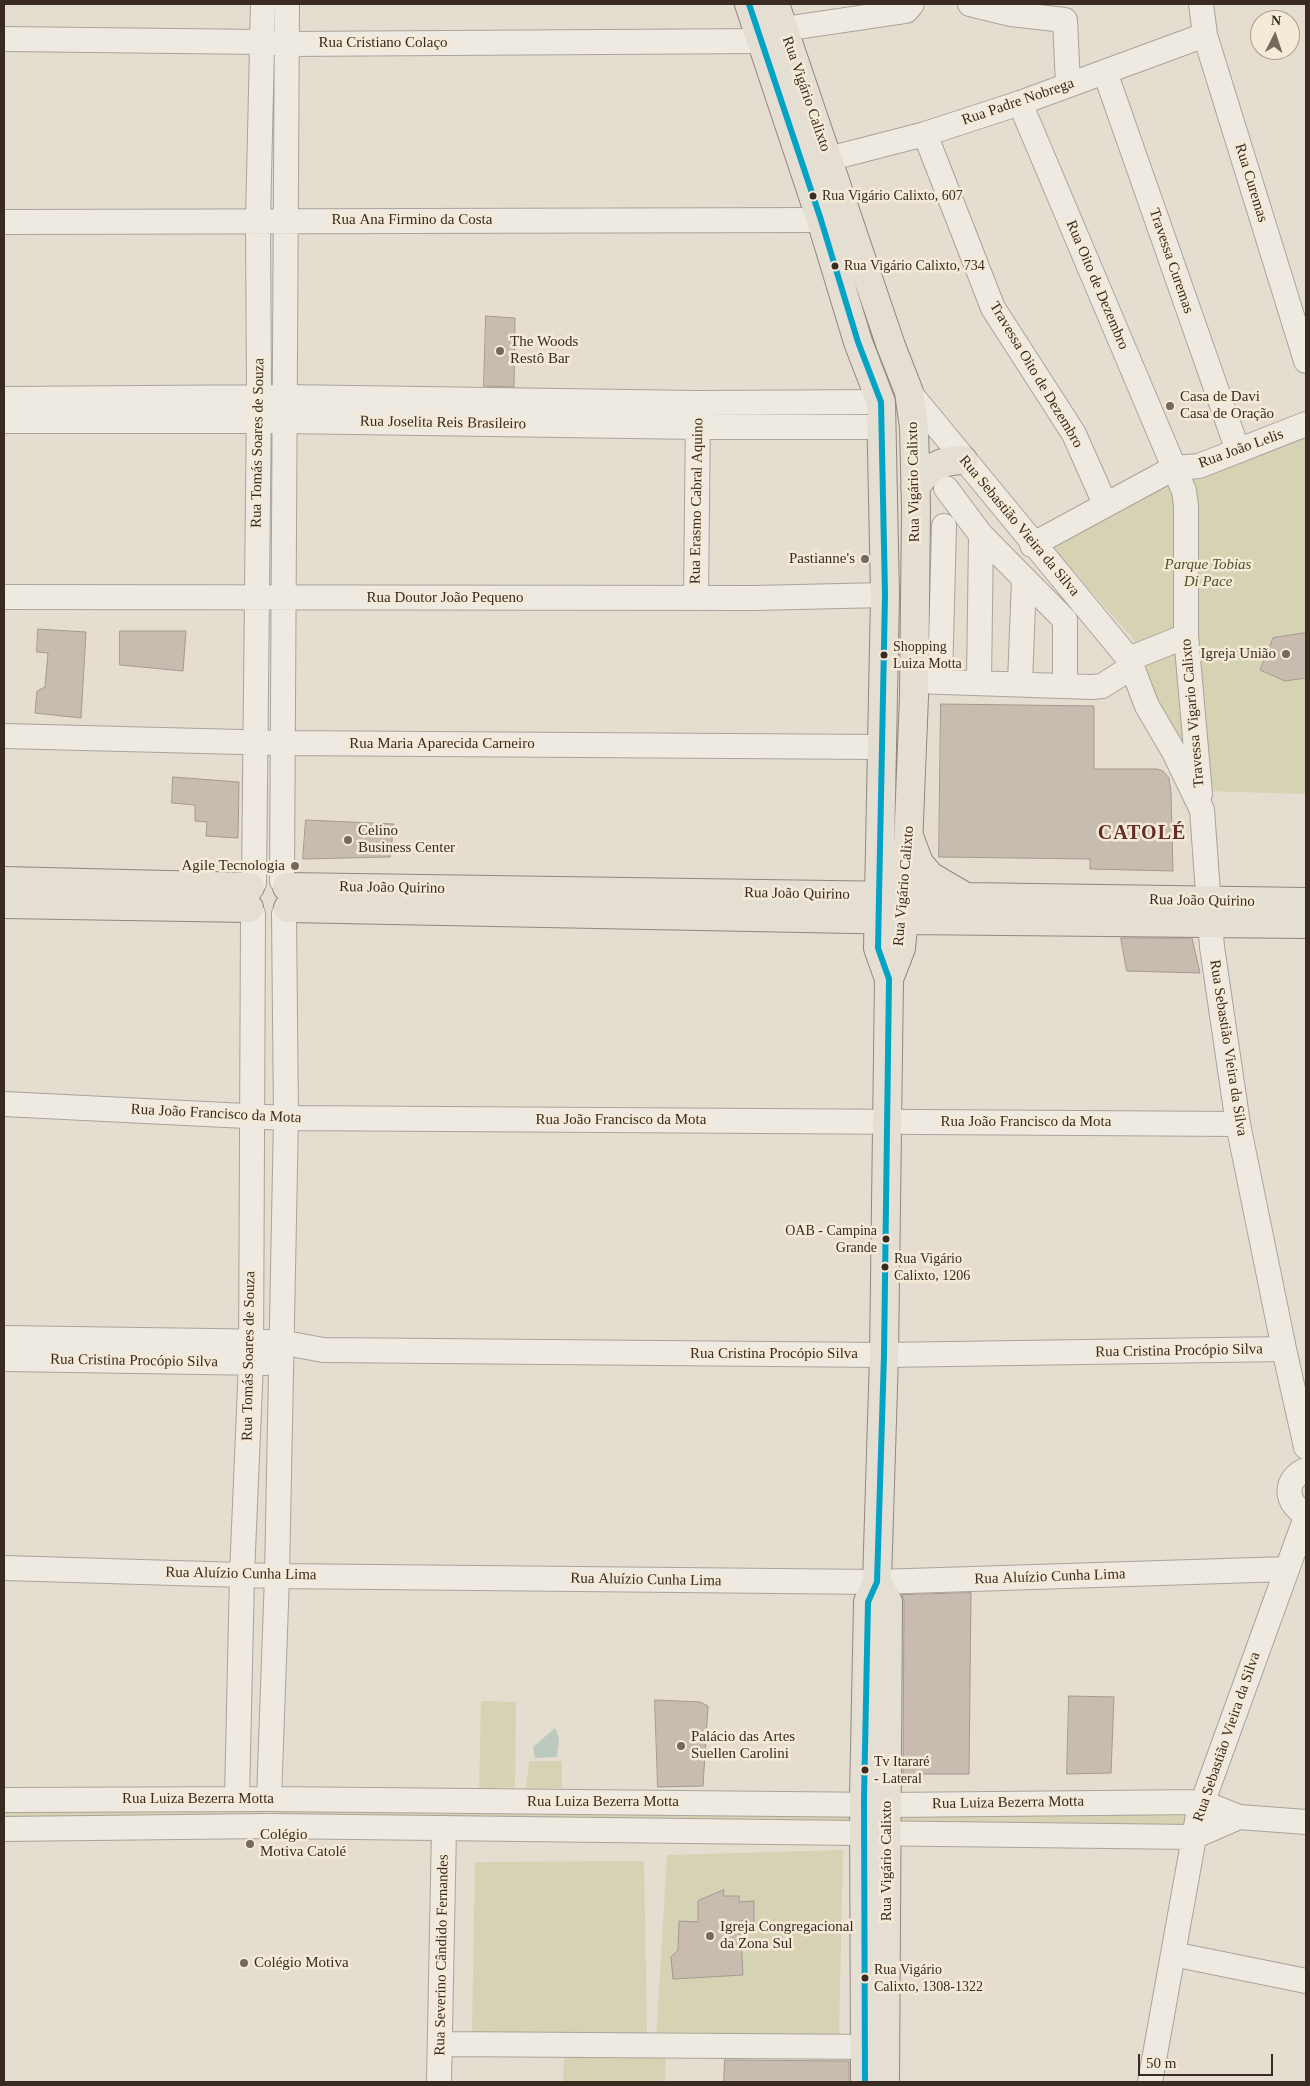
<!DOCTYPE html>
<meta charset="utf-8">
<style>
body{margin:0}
#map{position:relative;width:1310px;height:2086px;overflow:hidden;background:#e5ddd0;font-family:"Times New Roman",serif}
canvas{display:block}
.frame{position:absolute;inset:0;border:5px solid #392b21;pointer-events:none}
.north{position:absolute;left:1250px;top:10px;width:50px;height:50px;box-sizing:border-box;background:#f4ead7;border:1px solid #a99e8e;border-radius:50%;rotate:4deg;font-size:14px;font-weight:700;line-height:20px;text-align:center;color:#392b21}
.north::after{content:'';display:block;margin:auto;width:18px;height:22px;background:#75695e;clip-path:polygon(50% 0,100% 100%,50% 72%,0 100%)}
.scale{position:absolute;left:1138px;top:2054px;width:135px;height:22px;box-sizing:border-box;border:2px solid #392b21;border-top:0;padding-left:6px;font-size:15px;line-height:18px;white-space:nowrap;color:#392b21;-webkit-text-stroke:4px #f4ead7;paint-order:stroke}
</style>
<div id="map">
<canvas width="1310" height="2086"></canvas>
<div class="frame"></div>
<div class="north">N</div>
<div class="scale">50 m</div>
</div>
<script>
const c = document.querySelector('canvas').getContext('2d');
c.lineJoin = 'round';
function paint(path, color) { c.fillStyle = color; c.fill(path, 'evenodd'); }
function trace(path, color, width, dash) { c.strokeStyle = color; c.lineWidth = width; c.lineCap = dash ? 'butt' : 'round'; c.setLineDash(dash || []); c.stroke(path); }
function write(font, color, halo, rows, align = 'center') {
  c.font = font + ' "Times New Roman",serif'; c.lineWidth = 5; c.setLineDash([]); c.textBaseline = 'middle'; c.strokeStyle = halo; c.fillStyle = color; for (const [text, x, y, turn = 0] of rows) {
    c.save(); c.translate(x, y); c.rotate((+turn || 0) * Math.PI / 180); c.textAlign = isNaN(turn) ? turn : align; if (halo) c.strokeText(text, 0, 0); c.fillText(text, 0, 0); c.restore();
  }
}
paint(new Path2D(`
 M 1306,435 L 1306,794 L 1203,791 L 1160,710 L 1133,639 L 1051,546 L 1171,476 Z
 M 481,1701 L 516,1702 L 515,1787 L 479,1789 Z
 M 529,1761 L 562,1761 L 562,1788 L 526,1789 Z
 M 264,1803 L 265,1822 L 4,1824 L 4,1804 Z
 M 274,1803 L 859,1809 L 858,1828 L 273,1822 Z
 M 1195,1806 L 1186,1831 L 891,1828 L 892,1809 Z
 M 843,1850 L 839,2035 L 656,2039 L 667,1855 Z
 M 644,1861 L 647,2033 L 472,2032 L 475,1862 Z
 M 564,2051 L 666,2051 L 665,2082 L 563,2082 Z`), '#d5d3b3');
paint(new Path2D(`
 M 555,1728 L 559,1738 L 557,1757 L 535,1758 L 533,1747 Z`), '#bbc9bf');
const building = new Path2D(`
 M 486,316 L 515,318 L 514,387 L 484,386 Z
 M 38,629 L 86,632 L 81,718 L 35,713 L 37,691 L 45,687 L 48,653 L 37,652 Z
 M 120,631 L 186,631 L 183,671 L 120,665 Z
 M 1306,633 L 1306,678 L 1285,681 L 1260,670 L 1273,638 Z
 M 941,704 L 1094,706 L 1094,769 L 1157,769 L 1163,771 L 1169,778 L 1171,793 L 1173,871 L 1090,869 L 1090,859 L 939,857 Z
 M 173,777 L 239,782 L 238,838 L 206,836 L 207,822 L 195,821 L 195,805 L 172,803 Z
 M 306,820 L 394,824 L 390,857 L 303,859 Z
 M 1121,938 L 1192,938 L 1200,973 L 1127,971 Z
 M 971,1593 L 969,1774 L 903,1774 L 904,1602 L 902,1595 Z
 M 1069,1696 L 1114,1697 L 1111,1773 L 1067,1774 Z
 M 655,1700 L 700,1702 L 708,1706 L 703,1786 L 658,1787 Z
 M 724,1890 L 723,1896 L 739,1896 L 739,1902 L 754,1901 L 754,1922 L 740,1920 L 743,1975 L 673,1979 L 671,1957 L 678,1950 L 679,1921 L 698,1922 L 698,1901 Z
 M 725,2060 L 849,2061 L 849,2082 L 724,2082 Z`);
paint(building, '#c8bcb1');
trace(building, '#a5998f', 1);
const minor = new Path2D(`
 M 970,4 L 1011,14 L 1065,20 L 1068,85
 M 1201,4 L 1205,35 L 1306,361
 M 784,29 L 906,11 L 912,4
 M 4,39 L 262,42 L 288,44 L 763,41
 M 1105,72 L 1238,451
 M 1020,103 L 1184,491 L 1186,506 L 1186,636 L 1200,794
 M 925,134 L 993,308 L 1074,434 L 1105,504
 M 828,159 L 925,134 L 1020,103 L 1205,35
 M 4,222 L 821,220
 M 909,392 L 1129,659 L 1147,706 L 1174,752 L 1202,810 L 1212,947 L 1238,1124 L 1284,1349 L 1306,1447
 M 4,399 L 284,397 L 698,403 L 881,402
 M 4,421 L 283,421 L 699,427 L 882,427
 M 946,488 L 981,535 L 1065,620 L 1065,686
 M 1032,545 L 1174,468 L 1199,466 L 1306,424
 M 4,597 L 754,598 L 885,595
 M 696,598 L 698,412
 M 1129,659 L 1186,636
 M 914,681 L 1092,687 L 1102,686 L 1132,667
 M 940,681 L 944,526
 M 979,682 L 981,535
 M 1020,683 L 1024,579
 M 4,736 L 281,743 L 881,747
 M 282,881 L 287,4
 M 254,883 L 259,397 L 258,220 L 263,4
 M 4,1104 L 286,1118 L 1238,1124
 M 4,1338 L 280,1342 L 323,1350 L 884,1355 L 1284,1349
 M 4,1359 L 266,1363
 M 1306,1470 C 1283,1479 1285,1504 1306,1514
 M 4,1568 L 277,1576 L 877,1582 L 1287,1569
 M 237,1799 L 242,1575 L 251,1363 L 253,914
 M 269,1799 L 277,1576 L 286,1118 L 284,914
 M 4,1800 L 269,1799 L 887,1805 L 1202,1802 L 1239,1817 L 1306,1822
 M 4,1829 L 268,1826 L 1193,1837 L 1239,1817
 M 1173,1954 L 1306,1981
 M 441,2044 L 882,2047
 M 439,2082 L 444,1828
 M 1150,2082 L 1198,1815 L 1306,1517`);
const major = new Path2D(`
 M 749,4 L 821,220 L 858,342 L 881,402 L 885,595 L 878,948 L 889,979 L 884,1355 L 877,1582 L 868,1602 L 864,1798 L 865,2082
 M 775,4 L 891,346 L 909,392 L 914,427 L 916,508 L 914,697 L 906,896 L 901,948 L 889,979
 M 915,487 C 930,467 937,461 963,460
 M 910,839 L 919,863 L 930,876 L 964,896
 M 4,881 L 250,887
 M 287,887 L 1306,902
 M 4,904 L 249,908
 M 288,908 L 905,920 L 1306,924
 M 877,1582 L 888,1602 L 885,2082`);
trace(minor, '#aaa399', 26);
trace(major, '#90887f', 30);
trace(minor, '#eee9e1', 24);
trace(major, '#e4ded3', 28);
trace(new Path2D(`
 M 749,4 L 821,220 L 858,342 L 881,402 L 885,595 L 878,948 L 889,979 L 884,1355 L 877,1582 L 868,1602 L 864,1798 L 865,2082`), '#03a3c5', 6);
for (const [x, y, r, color] of [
 [813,196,4.5,"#392b21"],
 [835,266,4.5,"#392b21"],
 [500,351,5,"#75695e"],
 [1170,406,5,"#75695e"],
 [865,559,5,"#75695e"],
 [1286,654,5,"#75695e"],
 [884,655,4.5,"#392b21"],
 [348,840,5,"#75695e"],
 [295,866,5,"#75695e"],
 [886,1239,4.5,"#392b21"],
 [885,1267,4.5,"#392b21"],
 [681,1746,5,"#75695e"],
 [865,1770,4.5,"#392b21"],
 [250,1844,5,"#75695e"],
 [710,1936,5,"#75695e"],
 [244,1963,5,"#75695e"],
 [865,1978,4.5,"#392b21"]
]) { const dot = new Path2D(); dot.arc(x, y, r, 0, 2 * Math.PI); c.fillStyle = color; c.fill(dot); trace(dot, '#f4ead7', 2); }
write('14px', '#392b21', '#f4ead7', [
 ["Rua Vigário Calixto, 607",822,196],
 ["Rua Vigário Calixto, 734",844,266],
 ["Shopping",893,647],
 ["Luiza Motta",893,664],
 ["OAB - Campina",877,1231,"right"],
 ["Grande",877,1248,"right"],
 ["Rua Vigário",894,1259],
 ["Calixto, 1206",894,1276],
 ["Tv Itararé",874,1762],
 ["- Lateral",874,1779],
 ["Rua Vigário",874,1970],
 ["Calixto, 1308-1322",874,1987]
], 'left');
write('15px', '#392b21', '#f4ead7', [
 ["Rua Cristiano Colaço",383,43],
 ["Rua Vigário Calixto",806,94,71],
 ["Rua Padre Nobrega",1018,102,-19],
 ["Rua Curemas",1251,183,73],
 ["Rua Ana Firmino da Costa",412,220],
 ["Travessa Curemas",1171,261,71],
 ["Rua Oito de Dezembro",1097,285,67],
 ["Travessa Oito de Dezembro",1036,375,59],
 ["Rua Joselita Reis Brasileiro",443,423,1],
 ["Rua Tomás Soares de Souza",258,443,-89],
 ["Rua João Lelis",1241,449,-20],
 ["Rua Vigário Calixto",914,482,-91],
 ["Rua Erasmo Cabral Aquino",697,501,-89],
 ["Rua Sebastião Vieira da Silva",1019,526,50],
 ["Rua Doutor João Pequeno",445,598],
 ["Travessa Vigario Calixto",1193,713,-95],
 ["Rua Maria Aparecida Carneiro",442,744],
 ["Rua Vigário Calixto",904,886,-85],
 ["Rua João Quirino",392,888,1],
 ["Rua João Quirino",797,894,1],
 ["Rua João Quirino",1202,901,1],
 ["Rua Sebastião Vieira da Silva",1228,1048,81],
 ["Rua João Francisco da Mota",216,1114,3],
 ["Rua João Francisco da Mota",621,1120],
 ["Rua João Francisco da Mota",1026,1122],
 ["Rua Cristina Procópio Silva",1179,1351,-1],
 ["Rua Cristina Procópio Silva",774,1354],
 ["Rua Tomás Soares de Souza",249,1356,-89],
 ["Rua Cristina Procópio Silva",134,1361,1],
 ["Rua Aluízio Cunha Lima",241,1574,1],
 ["Rua Aluízio Cunha Lima",1050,1577,-2],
 ["Rua Aluízio Cunha Lima",646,1580,1],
 ["Rua Sebastião Vieira da Silva",1227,1737,-71],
 ["Rua Luiza Bezerra Motta",198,1799],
 ["Rua Luiza Bezerra Motta",603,1802],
 ["Rua Luiza Bezerra Motta",1008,1803,-1],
 ["Rua Vigário Calixto",887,1861,-90],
 ["Rua Severino Cândido Fernandes",442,1955,-89]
]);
write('15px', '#392b21', '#f4ead7', [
 ["The Woods",510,342],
 ["Restô Bar",510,359],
 ["Casa de Davi",1180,397],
 ["Casa de Oração",1180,414],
 ["Pastianne's",855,559,"right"],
 ["Igreja União",1276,654,"right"],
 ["Celino",358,831],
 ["Business Center",358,848],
 ["Agile Tecnologia",285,866,"right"],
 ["Palácio das Artes",691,1737],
 ["Suellen Carolini",691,1754],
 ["Colégio",260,1835],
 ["Motiva Catolé",260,1852],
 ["Igreja Congregacional",720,1927],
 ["da Zona Sul",720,1944],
 ["Colégio Motiva",254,1963]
], 'left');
write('italic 15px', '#4c5428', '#f4ead7', [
 ["Parque Tobias",1208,565],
 ["Di Pace",1208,582]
]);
c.letterSpacing = '1px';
write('bold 20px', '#642c22', '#f4ead7', [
 ["CATOLÉ",1142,834]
]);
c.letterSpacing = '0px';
</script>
